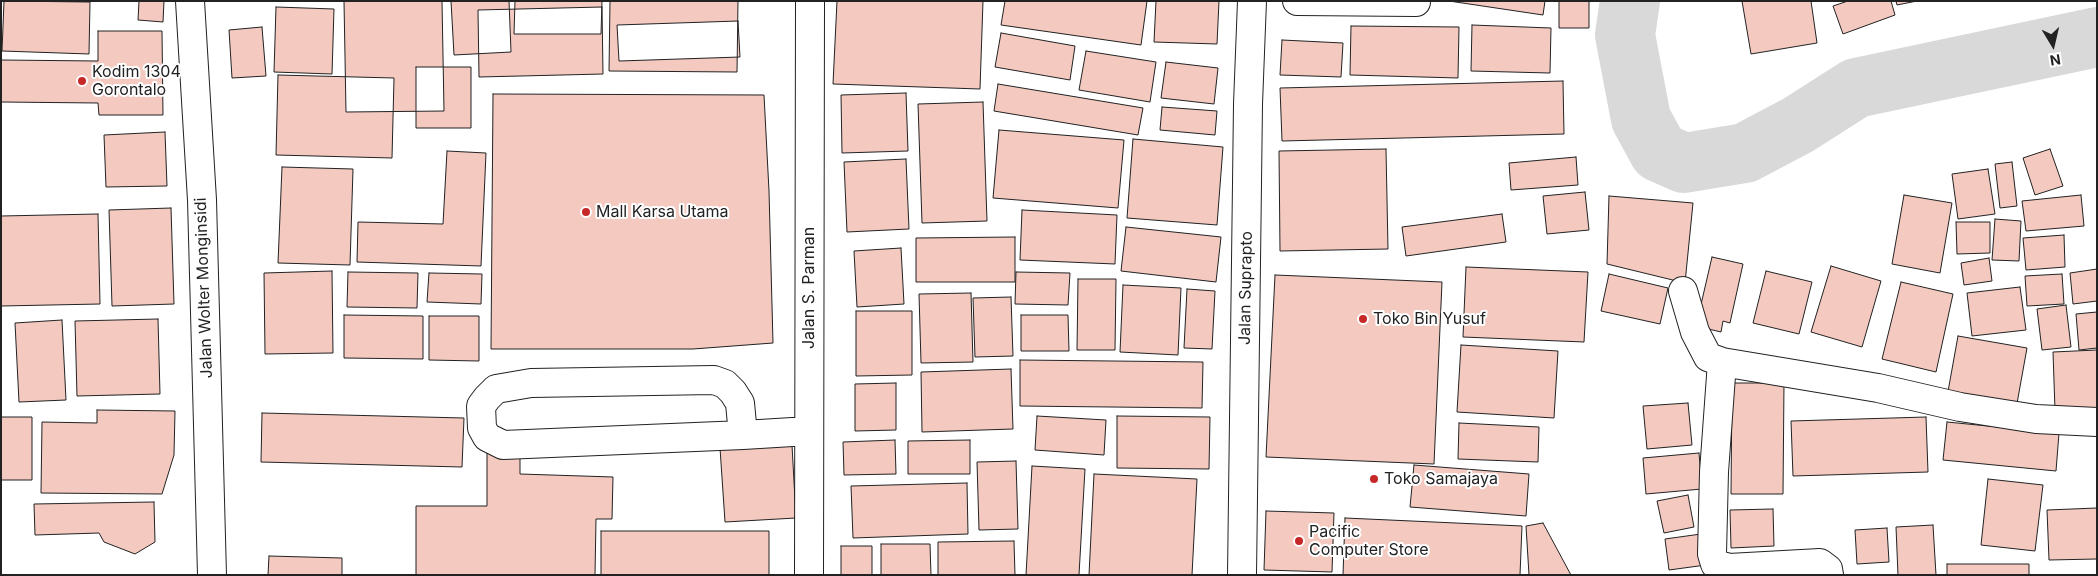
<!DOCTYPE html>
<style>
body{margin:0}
#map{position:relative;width:2098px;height:576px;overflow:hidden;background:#fff;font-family:Inter,sans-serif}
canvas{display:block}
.frame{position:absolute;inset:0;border:2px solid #222;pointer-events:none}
.north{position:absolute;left:2028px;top:20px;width:50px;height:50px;-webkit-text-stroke:4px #fff;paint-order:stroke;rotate:171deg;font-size:14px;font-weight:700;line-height:20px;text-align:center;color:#222}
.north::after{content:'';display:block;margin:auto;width:18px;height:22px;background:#222;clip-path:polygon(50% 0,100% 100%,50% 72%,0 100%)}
</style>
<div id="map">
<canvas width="2098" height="576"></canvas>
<div class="frame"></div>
<div class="north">N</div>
</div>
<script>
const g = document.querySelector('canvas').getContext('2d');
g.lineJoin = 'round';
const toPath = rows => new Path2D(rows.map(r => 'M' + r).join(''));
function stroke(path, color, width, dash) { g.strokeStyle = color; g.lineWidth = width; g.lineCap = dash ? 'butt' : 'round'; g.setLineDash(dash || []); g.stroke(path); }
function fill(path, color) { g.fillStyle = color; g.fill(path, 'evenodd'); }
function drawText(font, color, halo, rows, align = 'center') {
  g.font = font + ' Inter,sans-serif'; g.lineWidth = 4; g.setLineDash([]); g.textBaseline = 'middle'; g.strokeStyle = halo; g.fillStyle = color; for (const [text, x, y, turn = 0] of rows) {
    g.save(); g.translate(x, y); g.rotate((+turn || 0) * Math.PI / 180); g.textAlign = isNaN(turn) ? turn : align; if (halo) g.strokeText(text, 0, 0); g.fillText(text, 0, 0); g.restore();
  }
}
stroke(toPath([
 [1630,1,1625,35,1641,119,1659,152,1684,163,1745,153,1798,125,1856,88,2097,37]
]), '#d9d9d9', 60);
const building = toPath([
 [4,1,90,2,89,54,2,51,4,1],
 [139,1,164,1,163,22,138,20,139,1],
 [344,1,442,1,444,111,346,112,344,1],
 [451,1,509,1,511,52,454,55,451,1],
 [515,1,602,1,601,34,514,34,515,1],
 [610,1,738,1,737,72,609,71,610,1],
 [837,1,983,1,980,89,833,84,837,1],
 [1005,1,1147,1,1141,45,1001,25,1005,1],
 [1156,1,1219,1,1217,44,1154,42,1156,1],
 [1449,1,1545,1,1543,15,1449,1],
 [1559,1,1589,1,1589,28,1559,28,1559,1],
 [1742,1,1811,1,1817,43,1751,54,1742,1],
 [1848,1,1891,1,1895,15,1843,34,1833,6,1848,1],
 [1896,1,1917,1,1897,5,1896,1],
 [276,7,334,9,332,74,274,72,276,7],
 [602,7,603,74,479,77,478,10,602,7],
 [738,21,740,57,619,61,617,25,738,21],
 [1472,25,1551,28,1550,73,1471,71,1472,25],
 [1351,26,1459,27,1458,78,1350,75,1351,26],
 [262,27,266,76,232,78,229,30,262,27],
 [98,31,162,31,163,115,99,115,98,103,1,102,1,60,98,61,98,31],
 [1001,33,1075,46,1070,80,995,67,1001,33],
 [1282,40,1343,43,1341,77,1280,75,1282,40],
 [1086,51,1156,62,1150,102,1079,90,1086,51],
 [1166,62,1218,68,1214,104,1161,98,1166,62],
 [416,67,471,67,471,128,416,128,416,67],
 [278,75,394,78,392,158,276,155,278,75],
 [1563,81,1564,134,1282,141,1280,88,1563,81],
 [998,84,1143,108,1138,135,994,111,998,84],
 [906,93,908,151,842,153,841,95,906,93],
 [493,94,764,95,769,191,773,343,693,349,491,349,493,94],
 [983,102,987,221,922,223,918,104,983,102],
 [1162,107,1217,111,1215,135,1160,130,1162,107],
 [999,130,1124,140,1118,208,993,198,999,130],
 [165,132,167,186,106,187,104,135,165,132],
 [1133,139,1223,147,1217,225,1127,218,1133,139],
 [1386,149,1388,249,1280,251,1279,151,1386,149],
 [2050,149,2063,186,2035,195,2023,158,2050,149],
 [447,151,486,153,481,266,357,262,358,222,443,224,447,151],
 [1576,157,1578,185,1511,190,1509,163,1576,157],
 [906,159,909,229,847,232,844,162,906,159],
 [2012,162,2017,206,2000,208,1995,164,2012,162],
 [282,167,353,169,350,265,278,263,282,167],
 [1988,169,1995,214,1958,219,1952,174,1988,169],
 [1585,192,1589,230,1547,234,1543,196,1585,192],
 [1904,195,1952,203,1940,273,1892,264,1904,195],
 [2081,195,2084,226,2026,231,2022,201,2081,195],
 [1609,196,1693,203,1685,283,1607,264,1609,196],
 [171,208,174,304,112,306,109,210,171,208],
 [1022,210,1117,215,1115,264,1020,260,1022,210],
 [98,214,100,304,1,306,1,216,98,214],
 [1502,214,1506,242,1406,256,1402,227,1502,214],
 [1995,219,2021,221,2019,261,1992,260,1995,219],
 [1956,222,1990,222,1990,253,1957,254,1956,222],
 [1126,227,1221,237,1216,282,1121,271,1126,227],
 [2064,235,2065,267,2026,270,2023,238,2064,235],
 [1015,237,1015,282,916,282,916,238,1015,237],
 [901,248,904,304,857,307,854,251,901,248],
 [1712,257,1743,264,1730,323,1723,321,1721,332,1696,326,1712,257],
 [1989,258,1992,281,1964,285,1961,263,1989,258],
 [1831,266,1881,281,1862,347,1811,332,1831,266],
 [1466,267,1588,272,1584,342,1463,337,1466,267],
 [2097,269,2097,301,2073,304,2070,273,2097,269],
 [332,271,333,353,265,354,264,273,332,271],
 [1766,271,1812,282,1799,334,1753,323,1766,271],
 [348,272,418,273,417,308,347,307,348,272],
 [1016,272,1070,273,1068,305,1015,304,1016,272],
 [429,273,482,274,481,304,427,302,429,273],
 [1609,274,1668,288,1660,324,1601,311,1609,274],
 [2062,274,2064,304,2027,306,2025,276,2062,274],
 [1275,275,1442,282,1434,464,1266,457,1275,275],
 [1078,279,1116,279,1115,350,1077,350,1078,279],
 [1901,282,1953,294,1936,372,1882,359,1901,282],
 [1123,285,1181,288,1178,355,1120,352,1123,285],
 [2020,287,2026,330,1972,336,1967,293,2020,287],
 [1187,289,1215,291,1212,349,1184,348,1187,289],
 [971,293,973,362,921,363,919,294,971,293],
 [1011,297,1013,356,975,357,973,298,1011,297],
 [2066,305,2071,347,2042,350,2037,309,2066,305],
 [856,311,912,311,912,375,856,376,856,311],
 [2097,312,2097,348,2079,350,2076,314,2097,312],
 [344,315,423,316,423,359,344,358,344,315],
 [1021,315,1068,315,1069,351,1021,351,1021,315],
 [429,316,479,316,479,361,429,360,429,316],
 [158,319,160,394,77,396,75,321,158,319],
 [62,320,66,400,19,402,15,323,62,320],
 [1958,336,2027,348,2016,409,1947,397,1958,336],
 [1461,345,1558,351,1554,418,1457,412,1461,345],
 [2097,350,2097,409,2055,410,2053,352,2097,350],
 [1020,360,1203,362,1202,408,1020,406,1020,360],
 [1011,369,1013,429,922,432,921,372,1011,369],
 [896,383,896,430,855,431,855,384,896,383],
 [1732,383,1784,383,1783,494,1731,494,1732,383],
 [1688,403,1692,445,1647,449,1643,406,1688,403],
 [97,410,175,411,174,455,162,494,41,493,42,422,97,423,97,410],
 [262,413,464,418,462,467,261,462,262,413],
 [1037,416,1106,420,1104,455,1035,450,1037,416],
 [1117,416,1210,417,1209,469,1117,468,1117,416],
 [1,417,32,417,32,480,1,480,1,417],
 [1926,417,1928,472,1793,476,1791,421,1926,417],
 [1947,422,2059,433,2056,471,1943,460,1947,422],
 [1459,423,1539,427,1538,462,1458,459,1459,423],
 [895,440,896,474,844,475,843,442,895,440],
 [970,440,970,474,908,474,908,441,970,440],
 [792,445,796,518,725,522,720,448,792,445],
 [487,448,520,448,520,474,613,477,612,519,596,519,595,575,416,575,416,506,487,506,487,448],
 [1699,453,1702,489,1646,494,1643,458,1699,453],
 [1016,461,1018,529,979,530,977,462,1016,461],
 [1414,465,1529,474,1526,516,1410,507,1414,465],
 [1032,466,1085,469,1079,575,1026,575,1032,466],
 [1094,474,1197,479,1192,575,1089,575,1094,474],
 [1988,479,2043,485,2035,551,1981,545,1988,479],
 [967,483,968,534,853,538,851,486,967,483],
 [1688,495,1694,527,1664,533,1657,501,1688,495],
 [154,502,155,542,135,554,104,542,99,533,35,535,34,504,154,502],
 [2097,508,2097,559,2049,560,2047,510,2097,508],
 [1773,509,1774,546,1731,548,1730,510,1773,509],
 [1266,511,1334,513,1332,572,1264,570,1266,511],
 [1345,518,1522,526,1520,575,1343,575,1345,518],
 [1543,523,1571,575,1529,575,1526,526,1543,523],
 [1933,525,1936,575,1898,575,1896,527,1933,525],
 [1887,528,1889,562,1857,564,1855,530,1887,528],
 [601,531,769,531,769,575,601,575,601,531],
 [1701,534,1706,565,1669,570,1665,539,1701,534],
 [1014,541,1015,575,938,575,938,542,1014,541],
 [881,544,930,544,931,575,881,575,881,544],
 [841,546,872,546,872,575,841,575,841,546],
 [269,556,342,558,342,575,268,575,269,556],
 [1947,564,2029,564,2029,575,1947,575,1947,564]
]);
fill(building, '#f3c9c0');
stroke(building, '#222', 1);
const minor = toPath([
 [190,1,202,200,212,575],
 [1297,1,1416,2],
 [1683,291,1695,332,1708,357,1722,362,1878,388,1960,407,2036,419,2097,422],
 [1722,362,1714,472,1712,554,1715,564,1729,568,1820,563,1828,569,1829,575],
 [743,435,740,403,733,392,725,384,714,380,531,383,496,389,487,398,481,406,482,428,487,437,503,445,743,435,809,431],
 [809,575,810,1],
 [1242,575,1248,104,1252,1]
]);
stroke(minor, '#222', 30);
stroke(minor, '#fff', 28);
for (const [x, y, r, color] of [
 [82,81,5,"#c62828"],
 [586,212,5,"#c62828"],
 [1363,319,5,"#c62828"],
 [1374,479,5,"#c62828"],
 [1299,541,5,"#c62828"]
]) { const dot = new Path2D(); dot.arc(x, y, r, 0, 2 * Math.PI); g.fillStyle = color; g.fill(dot); stroke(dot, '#fff', 2); }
drawText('16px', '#222', '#fff', [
 ["Kodim 1304",92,72],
 ["Gorontalo",92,90],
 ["Mall Karsa Utama",596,212],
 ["Toko Bin Yusuf",1373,319],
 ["Toko Samajaya",1384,479],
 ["Pacific",1309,532],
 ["Computer Store",1309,550]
], 'left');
drawText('16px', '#222', '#fff', [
 ["Jalan Wolter Monginsidi",204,288,-92],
 ["Jalan S. Parman",809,288,-90],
 ["Jalan Suprapto",1246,288,-89]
]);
</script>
